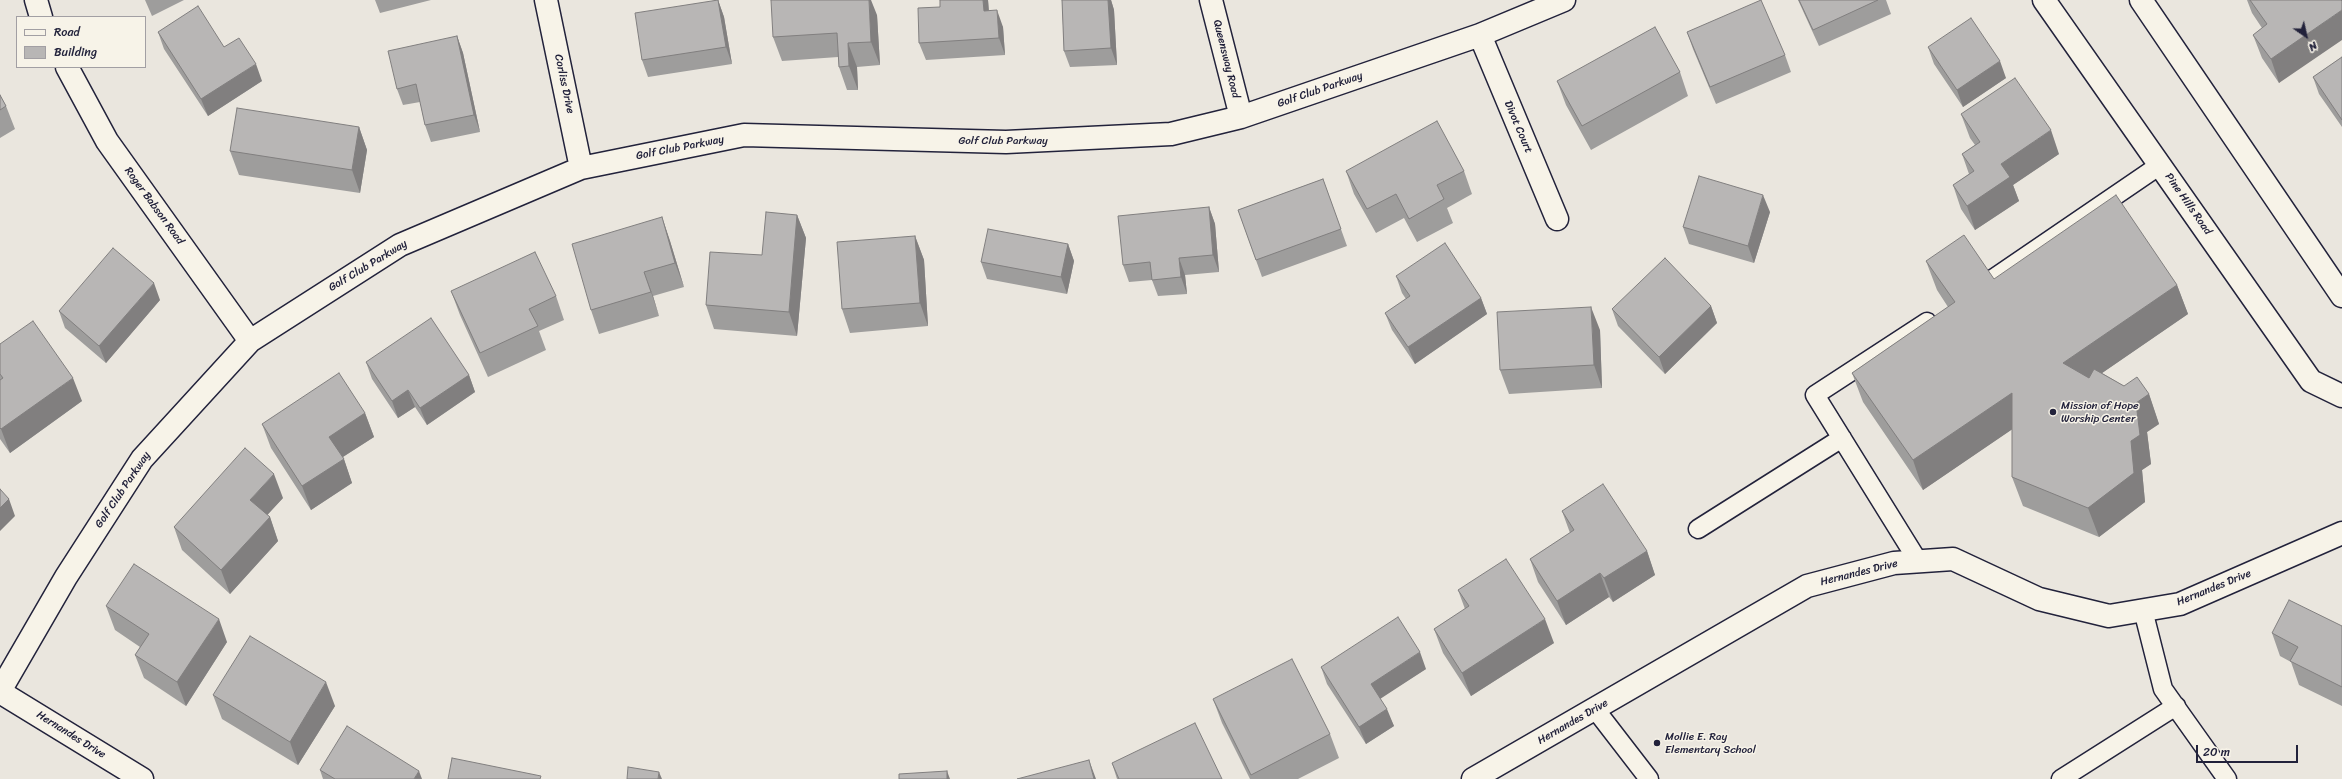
<!DOCTYPE html>
<style>
body{margin:0}
#map{position:relative;width:2342px;height:779px;overflow:hidden;background:#eae6de;font-family:Sriracha,sans-serif}
canvas{display:block}
.legend{position:absolute;left:16px;top:16px;width:130px;height:52px;box-sizing:border-box;background:#f7f3e8;border:1px solid #a29fa3;margin:0;padding:5px 7px;list-style:none;font-size:12px;color:#22223b}
.legend li{display:flex;align-items:center;gap:8px;height:20px}
.legend b{width:20px;border:1px solid #a29fa3}
.north{position:absolute;left:2286px;top:16px;width:40px;height:40px;-webkit-text-stroke:3px #f7f3e8;paint-order:stroke;rotate:146deg;font-size:11px;font-weight:700;line-height:16px;text-align:center;color:#22223b}
.north::after{content:'';display:block;margin:auto;width:14px;height:18px;background:#22223b;clip-path:polygon(50% 0,100% 100%,50% 72%,0 100%)}
.scale{position:absolute;left:2196px;top:745px;width:102px;height:18px;box-sizing:border-box;border:2px solid #22223b;border-top:0;padding-left:5px;font-size:12px;line-height:14px;white-space:nowrap;color:#22223b;-webkit-text-stroke:3px #f7f3e8;paint-order:stroke}
</style>
<div id="map">
<canvas width="2342" height="779"></canvas>
<ul class="legend">
<li><b style="height:5px;background:#f7f3e8"></b>Road</li>
<li><b style="height:11px;background:#b8b6b5"></b>Building</li>
</ul>
<div class="north">N</div>
<div class="scale">20 m</div>
</div>
<script>
const g = document.querySelector('canvas').getContext('2d');
g.lineJoin = 'round';
const toPath = rows => new Path2D(rows.map(r => 'M' + r).join(''));
function stroke(path, color, width, dash) { g.strokeStyle = color; g.lineWidth = width; g.lineCap = dash ? 'butt' : 'round'; g.setLineDash(dash || []); g.stroke(path); }
function fill(path, color) { g.fillStyle = color; g.fill(path, 'evenodd'); }
function drawText(font, color, halo, rows, align = 'center') {
  g.font = font + ' Sriracha,sans-serif'; g.lineWidth = 3; g.setLineDash([]); g.textBaseline = 'middle'; g.strokeStyle = halo; g.fillStyle = color; for (const [text, x, y, turn = 0] of rows) {
    g.save(); g.translate(x, y); g.rotate((+turn || 0) * Math.PI / 180); g.textAlign = isNaN(turn) ? turn : align; if (halo) g.strokeText(text, 0, 0); g.fillText(text, 0, 0); g.restore();
  }
}
const service = toPath([
 [1987,283,2160,165],
 [1698,529,1842,438],
 [1918,561,1815,395,1927,322],
 [2143,610,2163,689,2227,779],
 [1595,709,1649,779],
 [2061,779,2176,706]
]);
const minor = toPath([
 [36,0,41,17],
 [546,0,581,168],
 [1211,0,1241,117],
 [1480,35,1557,219],
 [67,67,107,141,250,341],
 [0,691,66,577,142,459,250,341,400,245,581,168,744,135,1006,142,1171,134,1241,117,1480,35,1564,0]
]);
const tertiary = toPath([
 [0,692,142,779],
 [1473,779,1807,586,1894,563,1953,559,2039,599,2109,616,2180,604,2342,533]
]);
const secondary = toPath([
 [2044,0,2311,381,2342,396],
 [2141,0,2342,296]
]);
stroke(service, '#22223b', 21);
stroke(minor, '#22223b', 25);
stroke(tertiary, '#22223b', 25);
stroke(secondary, '#22223b', 25);
stroke(service, '#f7f3e8', 18);
stroke(minor, '#f7f3e8', 22);
stroke(tertiary, '#f7f3e8', 22);
stroke(secondary, '#f7f3e8', 22);
fill(toPath([
 [145,0,184,0,152,16],
 [375,0,431,0,380,13],
 [718,0,724,17,732,64,648,77,642,60],
 [940,0,988,0,989,11,1003,27,1005,55,926,60,919,43,940,7],
 [1062,0,1111,0,1114,10,1117,65,1070,67,1064,51],
 [1798,0,1886,0,1891,14,1819,46],
 [2247,0,2341,0,2279,83,2262,58,2253,35,2262,28,2252,13],
 [877,15,880,65,857,67,858,90,847,90,839,67,838,57,782,61,773,37],
 [158,32,262,81,208,116,164,49],
 [1687,32,1785,55,1791,72,1716,104,1693,49],
 [457,36,463,53,480,132,431,142,425,125,420,102,403,105,397,89],
 [1928,47,2006,78,1963,107,1934,64],
 [2342,57,2342,127,2319,94,2313,77],
 [1680,72,1688,96,1591,150,1566,105,1557,81],
 [0,95,6,106,15,129,0,138],
 [1961,114,2059,154,2013,185,2019,201,1975,230,1961,209,1953,185,1969,174,1962,154,1975,145,1970,138],
 [359,127,367,150,360,193,239,175,230,151],
 [1346,171,1464,171,1472,194,1447,208,1453,223,1417,242,1404,218,1376,233,1354,194],
 [1323,179,1347,246,1262,277,1238,210],
 [1209,207,1215,224,1219,272,1185,275,1187,294,1158,296,1152,280,1129,282,1123,265],
 [1770,212,1754,263,1689,244,1683,227],
 [797,215,806,238,797,336,714,329,706,305,762,255],
 [662,217,670,241,684,287,653,296,659,316,599,334,591,310],
 [915,236,924,260,928,326,850,333,842,309],
 [1068,244,1074,261,1067,294,987,279,981,262],
 [1926,261,1994,279,2177,285,2188,314,2102,373,2124,386,2149,394,2159,424,2147,432,2151,464,2142,470,2145,502,2099,537,2023,506,2012,477,2012,429,1923,490,1863,402,1852,373,1948,307,1937,290],
 [1396,276,1481,298,1487,314,1415,364,1392,330,1385,313,1406,299,1402,293],
 [451,291,556,296,564,320,539,331,546,350,488,377,460,315],
 [160,300,106,363,65,328,59,311],
 [1711,306,1717,323,1665,374,1618,326,1612,309],
 [1600,330,1602,388,1509,394,1500,370],
 [0,344,82,401,10,453,0,439],
 [366,362,469,375,475,392,427,425,415,407,398,418,372,379],
 [365,413,374,437,343,457,352,483,311,510,271,448,262,424],
 [283,498,267,515,270,517,278,541,230,594,182,550,174,527],
 [1562,511,1647,551,1655,575,1613,602,1609,597,1566,625,1538,582,1530,559,1570,533],
 [1458,590,1554,643,1471,696,1443,653,1434,629,1465,609],
 [106,606,227,642,186,706,144,678,135,655,140,647,115,630],
 [2342,626,2342,706,2299,685,2291,662,2280,656,2272,633],
 [1321,667,1426,669,1380,698,1394,726,1366,744,1327,684],
 [213,695,335,706,298,765,222,719],
 [1213,699,1330,734,1339,758,1298,779,1250,779,1222,723],
 [1112,763,1222,779,1117,779],
 [320,770,422,779,323,779]
]), '#9e9d9c');
fill(toPath([
 [718,0,724,17,732,64,726,47],
 [869,0,871,0,877,15,880,65,871,42],
 [983,0,988,0,990,28,984,11],
 [1108,0,1111,0,1114,10,1117,65,1111,48],
 [997,10,1003,27,1005,55,999,38],
 [2342,10,2342,40,2279,83,2271,59],
 [457,36,463,53,480,132,474,115],
 [848,43,857,67,858,90,849,66],
 [2000,61,2006,78,1963,107,1957,90],
 [256,64,262,81,208,116,201,99],
 [359,127,367,150,360,193,352,170],
 [2051,130,2059,154,2013,185,2019,201,1975,230,1967,206,2001,164],
 [1763,195,1770,212,1754,263,1748,246],
 [1209,207,1215,224,1219,272,1213,255],
 [797,215,806,238,797,336,789,312],
 [662,217,670,241,684,287,675,263],
 [915,236,924,260,928,326,920,303],
 [1068,244,1074,261,1067,294,1061,277],
 [1179,258,1185,275,1187,294,1181,277],
 [644,272,653,296,659,316,651,292],
 [154,283,160,300,106,363,99,346],
 [2177,285,2188,314,2073,393,2063,363],
 [1481,298,1487,314,1415,364,1408,347],
 [1711,306,1717,323,1665,374,1659,357],
 [1591,307,1600,330,1602,388,1594,365],
 [469,375,475,392,427,425,420,408],
 [73,378,82,401,10,453,1,429],
 [408,390,415,407,398,418,392,401],
 [2012,393,2023,422,1923,490,1913,460],
 [2149,394,2159,424,2147,432,2151,464,2142,470,2145,502,2099,537,2088,508,2131,441,2136,403],
 [365,413,374,437,338,460,329,437],
 [344,459,352,483,311,510,302,486],
 [274,474,283,498,259,524,250,500],
 [9,499,15,516,0,531,0,508],
 [270,517,278,541,230,594,221,570],
 [1647,551,1655,575,1613,602,1604,578],
 [1600,573,1609,597,1566,625,1557,601],
 [219,619,227,642,186,706,177,682],
 [1545,619,1554,643,1471,696,1462,673],
 [1420,652,1426,669,1377,701,1371,684],
 [326,682,335,706,298,765,290,742],
 [1387,709,1394,726,1366,744,1359,727],
 [1089,760,1096,779,1094,779],
 [419,771,422,779,414,779],
 [947,771,950,779,947,779],
 [659,772,662,779,658,779]
]), '#817f7f');
const building = toPath([
 [718,0,726,47,642,60,635,13,718,0],
 [771,0,869,0,871,42,848,43,849,66,839,67,837,33,773,37,771,0],
 [940,0,983,0,984,11,997,10,999,38,919,43,918,8,940,7,940,0],
 [1062,0,1108,0,1111,48,1064,51,1062,0],
 [1761,0,1785,55,1710,87,1687,32,1761,0],
 [1799,0,1878,0,1813,30,1799,0],
 [2250,0,2341,0,2342,1,2342,10,2271,59,2253,35,2267,24,2250,0],
 [198,6,224,47,239,38,256,64,201,99,158,32,198,6],
 [1971,18,2000,61,1957,90,1928,47,1971,18],
 [1655,27,1680,72,1582,126,1557,81,1655,27],
 [457,36,474,115,425,125,416,84,397,89,388,51,457,36],
 [2342,57,2342,120,2313,77,2342,57],
 [2015,78,2051,130,2001,164,2010,177,1967,206,1953,185,1974,171,1962,154,1980,142,1961,114,2015,78],
 [0,95,6,106,0,110,0,95],
 [237,108,359,127,352,170,230,151,237,108],
 [1437,121,1464,171,1437,185,1444,199,1409,219,1396,194,1367,209,1346,171,1437,121],
 [1699,176,1763,195,1748,246,1683,227,1699,176],
 [1323,179,1341,229,1256,260,1238,210,1323,179],
 [2116,195,2177,285,2063,363,2089,378,2094,369,2124,386,2137,377,2149,394,2136,403,2140,435,2131,441,2134,473,2088,508,2012,477,2012,393,1913,460,1852,373,1955,302,1926,261,1964,235,1994,279,2116,195],
 [1209,207,1213,255,1179,258,1181,277,1152,280,1150,262,1123,265,1118,216,1209,207],
 [766,212,797,215,789,312,706,305,710,252,762,255,766,212],
 [662,217,675,263,644,272,651,292,591,310,572,244,662,217],
 [988,229,1068,244,1061,277,981,262,988,229],
 [915,236,920,303,842,309,837,242,915,236],
 [1445,243,1481,298,1408,347,1385,313,1410,296,1396,276,1445,243],
 [113,248,154,283,99,346,59,311,113,248],
 [535,252,556,296,529,309,538,326,480,353,451,291,535,252],
 [1665,258,1711,306,1659,357,1612,309,1665,258],
 [1591,307,1594,365,1500,370,1497,312,1591,307],
 [431,318,469,375,420,408,408,390,392,401,366,362,431,318],
 [33,321,73,378,1,429,0,428,0,380,3,378,0,374,0,344,33,321],
 [339,373,365,413,329,437,344,459,302,486,262,424,339,373],
 [245,448,274,474,250,500,270,517,221,570,174,527,245,448],
 [1603,484,1647,551,1604,578,1600,573,1557,601,1530,559,1574,530,1562,511,1603,484],
 [0,489,9,499,0,508,0,489],
 [1506,559,1545,619,1462,673,1434,629,1469,606,1458,590,1506,559],
 [134,564,219,619,177,682,135,655,149,634,106,606,134,564],
 [2289,600,2342,626,2342,687,2290,661,2298,647,2272,633,2289,600],
 [1398,617,1420,652,1371,684,1387,709,1359,727,1321,667,1398,617],
 [250,636,326,682,290,742,213,695,250,636],
 [1292,659,1330,734,1251,775,1213,699,1292,659],
 [1195,723,1222,779,1119,779,1112,763,1195,723],
 [347,726,419,771,414,779,335,779,320,770,347,726],
 [452,758,541,776,540,779,448,779,452,758],
 [1089,760,1094,779,1017,779,1089,760],
 [628,767,659,772,658,779,627,779,628,767],
 [947,771,947,779,899,779,899,774,947,771]
]);
fill(building, '#b8b6b5');
stroke(building, '#817f7f', 1);
for (const [x, y, r, color] of [
 [2053,412,4,"#22223b"],
 [1657,743,4,"#22223b"]
]) { const dot = new Path2D(); dot.arc(x, y, r, 0, 2 * Math.PI); g.fillStyle = color; g.fill(dot); stroke(dot, '#f7f3e8', 1.5); }
drawText('11px', '#22223b', '#f7f3e8', [
 ["Queensway Road",1226,59,76],
 ["Corliss Drive",564,84,78],
 ["Golf Club Parkway",1320,90,-19],
 ["Divot Court",1518,127,67],
 ["Golf Club Parkway",1003,141],
 ["Golf Club Parkway",680,148,-11],
 ["Pine Hills Road",2188,204,55],
 ["Roger Babson Road",154,206,54],
 ["Golf Club Parkway",368,266,-31],
 ["Golf Club Parkway",123,490,-56],
 ["Hernandes Drive",1859,573,-14],
 ["Hernandes Drive",2214,588,-22],
 ["Hernandes Drive",1573,722,-30],
 ["Hernandes Drive",71,735,32]
]);
drawText('11px', '#22223b', '#f7f3e8', [
 ["Mission of Hope",2061,406],
 ["Worship Center",2061,419],
 ["Mollie E. Ray",1665,737],
 ["Elementary School",1665,750]
], 'left');
</script>
